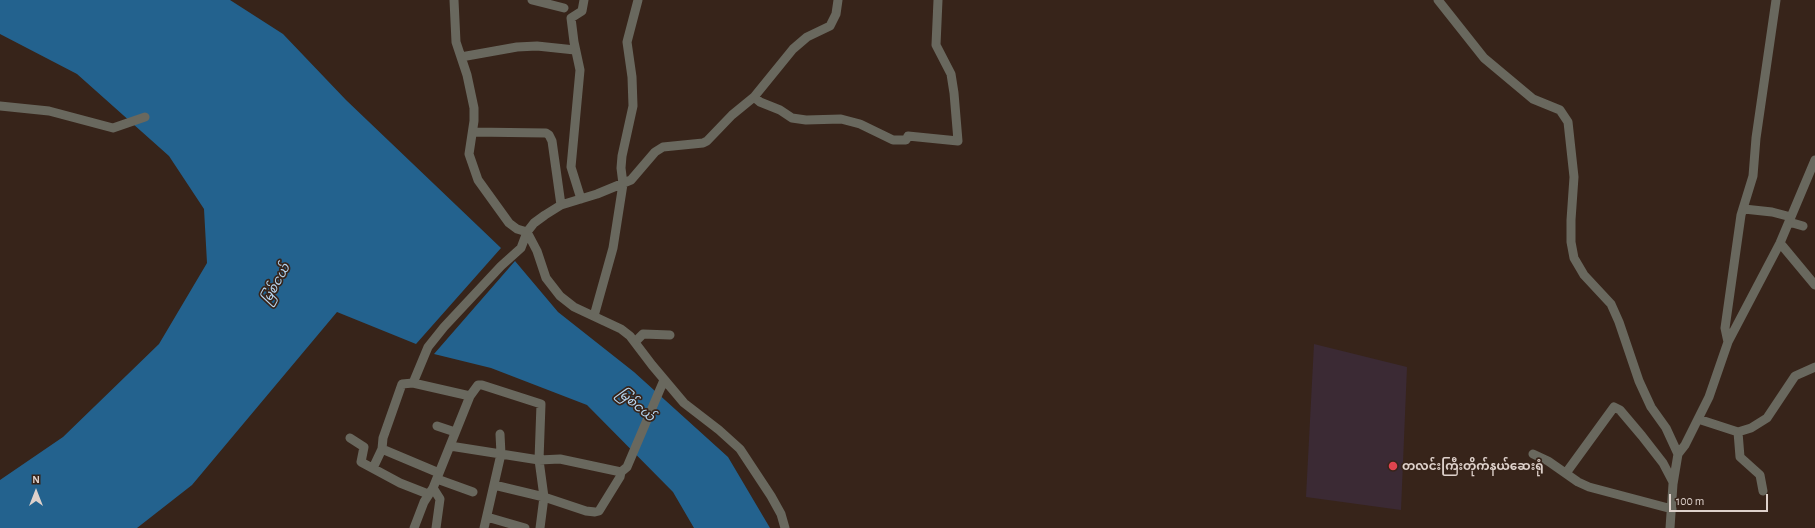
<!DOCTYPE html>
<meta charset="utf-8">
<style>
body{margin:0}
#map{position:relative;width:1815px;height:528px;overflow:hidden;background:#37241a;font-family:"Alegreya Sans",sans-serif}
canvas{display:block}
.north{position:absolute;left:16px;top:472px;width:40px;height:40px;-webkit-text-stroke:3px #37241a;paint-order:stroke;rotate:0deg;font-size:11px;font-weight:700;line-height:16px;text-align:center;color:#ded1cb}
.north::after{content:'';display:block;margin:auto;width:14px;height:18px;background:#ded1cb;clip-path:polygon(50% 0,100% 100%,50% 72%,0 100%)}
.scale{position:absolute;left:1669px;top:494px;width:99px;height:18px;box-sizing:border-box;border:2px solid #ded1cb;border-top:0;padding-left:5px;font-size:12px;line-height:14px;white-space:nowrap;color:#ded1cb;-webkit-text-stroke:3px #37241a;paint-order:stroke}
</style>
<div id="map">
<canvas width="1815" height="528"></canvas>
<div class="north">N</div>
<div class="scale">100 m</div>
</div>
<script>
const g = document.querySelector('canvas').getContext('2d');
g.lineJoin = 'round';
function fill(path, color) { g.fillStyle = color; g.fill(path, 'evenodd'); }
const toPath = rows => new Path2D(rows.map(r => 'M' + r).join(''));
function stroke(path, color, width, dash) { g.strokeStyle = color; g.lineWidth = width; g.lineCap = dash ? 'butt' : 'round'; g.setLineDash(dash || []); g.stroke(path); }
function drawText(font, color, halo, rows, align = 'center') {
  g.font = font + ' "Alegreya Sans","Noto Sans Myanmar",sans-serif'; g.lineWidth = 3.5; g.setLineDash([]); g.textBaseline = 'middle'; g.strokeStyle = halo; g.fillStyle = color; for (const [text, x, y, turn = 0] of rows) {
    g.save(); g.translate(x, y); g.rotate((+turn || 0) * Math.PI / 180); g.textAlign = isNaN(turn) ? turn : align; if (halo) g.strokeText(text, 0, 0); g.fillText(text, 0, 0); g.restore();
  }
}
fill(toPath([
 [1314,344,1407,367,1401,510,1306,497]
]), '#3b2a34');
fill(toPath([
 [0,0,230,0,283,34,346,100,501,248,416,344,337,312,192,485,137,528,0,528,0,480,63,437,159,344,207,263,204,209,169,156,77,74,0,34],
 [515,261,558,312,634,372,728,457,770,528,694,528,673,492,587,405,491,368,434,354]
]), '#23628e');
stroke(toPath([
 [454,0,456,42,467,75,474,108,474,121,469,154,478,180,509,223,517,229,527,232,537,251,546,278,560,296,574,307,621,329,630,336,652,365,684,403,719,430,740,449,771,496,781,514,785,528],
 [532,0,564,8],
 [1438,0,1484,58,1533,99,1560,110,1568,122,1574,177,1571,220,1571,242,1574,258,1584,275,1611,304,1619,322,1639,381,1651,407,1666,428,1678,454,1673,484,1670,528],
 [461,57,517,47,537,46,575,50],
 [754,97,760,102,780,110,792,118,806,120,841,119,860,124,893,140,906,140,908,136,958,141,954,93,951,74,936,45,938,0],
 [0,106,49,111,113,128,145,117],
 [473,132,546,133,549,135,552,141,561,205],
 [581,199,571,167,580,70,574,42,571,18,582,11,584,0],
 [1744,209,1772,212,1791,217],
 [1789,222,1803,226],
 [1780,243,1815,285],
 [594,316,613,248,623,184,621,168,622,156,633,106,632,77,627,42,638,0],
 [635,342,643,334,670,335],
 [1728,342,1780,243,1815,160],
 [470,396,478,385,482,385,541,404,539,460,544,497,540,528],
 [1698,419,1738,432,1751,428,1767,418,1795,376,1815,367],
 [437,426,455,432],
 [1738,432,1740,457,1760,475,1763,491],
 [350,438,364,447,361,462,400,483,428,494],
 [450,446,539,460,560,459,621,472,627,467,664,380],
 [382,449,439,473],
 [1533,454,1548,461,1578,482,1589,487,1672,509],
 [1678,454,1685,445,1709,397,1728,342,1725,328,1741,215,1753,176,1756,138,1776,0],
 [373,468,382,449,383,438,402,384,413,383],
 [1566,473,1614,407,1620,410,1642,436,1663,463,1673,482],
 [437,479,473,492],
 [494,485,544,497,586,511,595,512,599,511,620,477,621,472],
 [433,488,440,499,436,528],
 [487,517,525,528],
 [414,528,424,502,433,488,470,396,413,383,428,347,444,327,501,266,521,248,527,232,534,223,545,215,561,205,597,194,631,180,655,152,663,147,703,143,707,141,732,115,754,97,793,49,807,37,830,26,836,14,838,0],
 [484,528,501,454,500,434]
]), '#69685e', 9);
for (const [x, y, r, color] of [
 [1393,466,5,"#e0444e"]
]) { const dot = new Path2D(); dot.arc(x, y, r, 0, 2 * Math.PI); g.fillStyle = color; g.fill(dot); stroke(dot, '#37241a', 1.5); }
drawText('bold 12px', '#ded1cb', '#37241a', [
 ["တလင်းကြီးတိုက်နယ်ဆေးရုံ",1402,466]
], 'left');
drawText('italic 13px', '#b6d6f0', '#37241a', [
 ["မြစ်ငယ်",276,284,-61],
 ["မြစ်ငယ်",636,405,40]
]);
</script>
